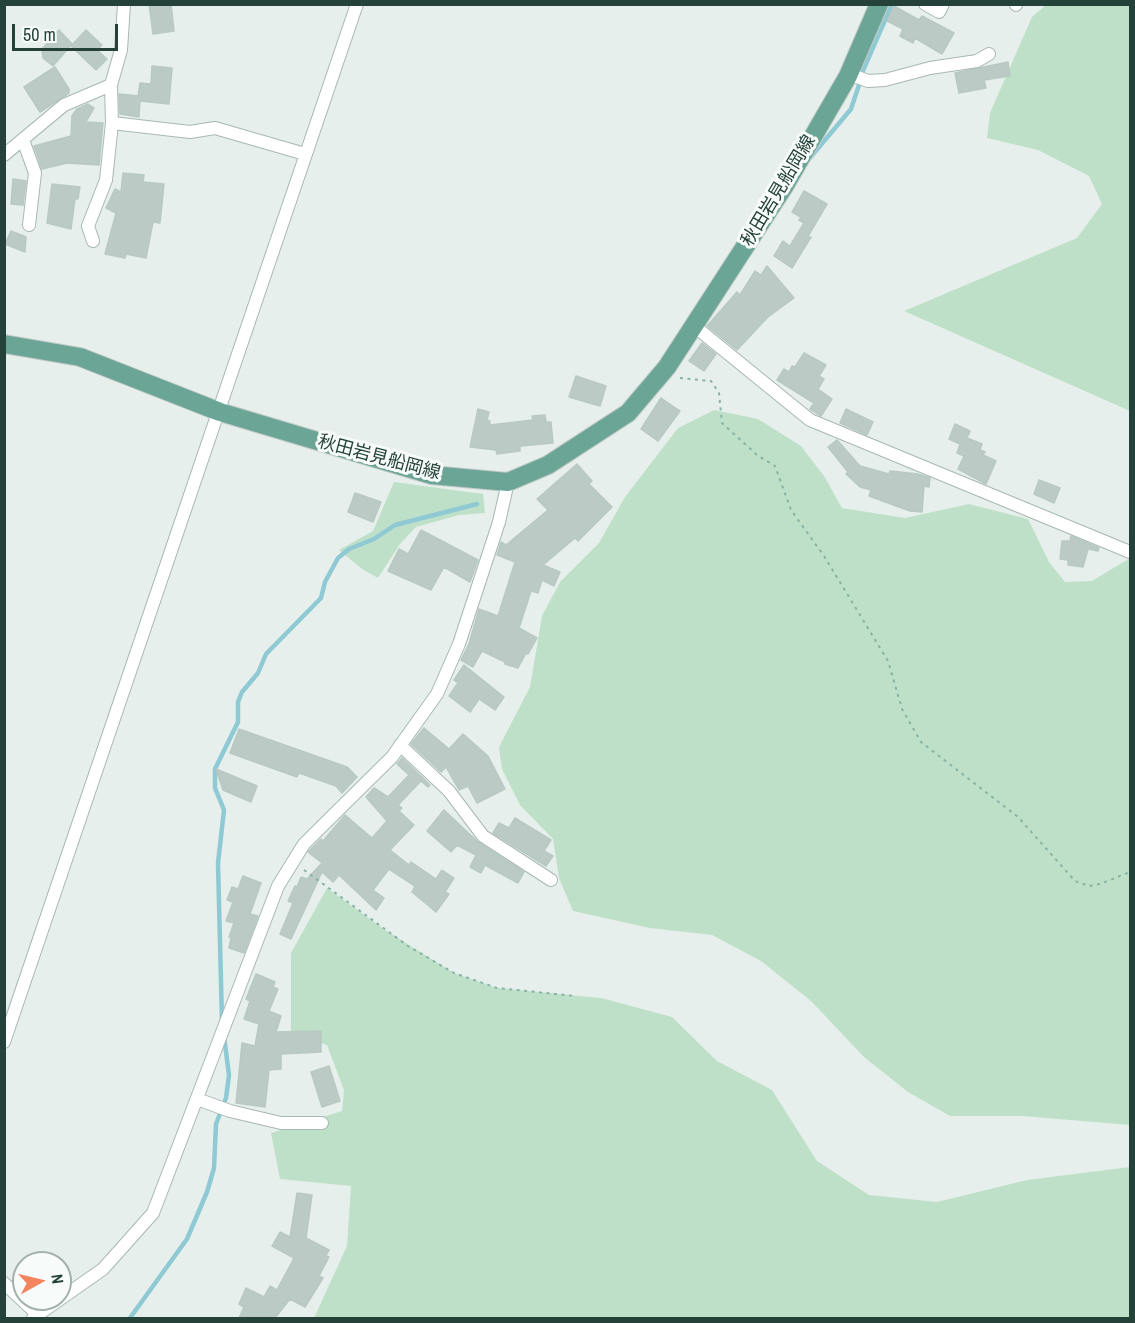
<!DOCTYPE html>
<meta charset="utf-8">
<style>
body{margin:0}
#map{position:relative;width:1135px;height:1323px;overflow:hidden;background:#e6efeb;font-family:"Archivo Narrow",sans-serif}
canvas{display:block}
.frame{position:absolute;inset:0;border:6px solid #24423a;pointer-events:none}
.north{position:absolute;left:12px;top:1251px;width:60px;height:60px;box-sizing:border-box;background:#f7fbf9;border:2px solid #a3b1ad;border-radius:50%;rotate:82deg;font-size:16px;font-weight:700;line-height:24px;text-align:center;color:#24423a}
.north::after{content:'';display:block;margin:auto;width:21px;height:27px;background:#f4845f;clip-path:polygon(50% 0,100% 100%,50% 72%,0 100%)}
.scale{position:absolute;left:12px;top:24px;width:106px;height:27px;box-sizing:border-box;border:3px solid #24423a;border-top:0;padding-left:8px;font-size:18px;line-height:21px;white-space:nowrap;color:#24423a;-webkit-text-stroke:4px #f7fbf9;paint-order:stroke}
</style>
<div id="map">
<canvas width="1135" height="1323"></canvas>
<div class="frame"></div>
<div class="north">N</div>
<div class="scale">50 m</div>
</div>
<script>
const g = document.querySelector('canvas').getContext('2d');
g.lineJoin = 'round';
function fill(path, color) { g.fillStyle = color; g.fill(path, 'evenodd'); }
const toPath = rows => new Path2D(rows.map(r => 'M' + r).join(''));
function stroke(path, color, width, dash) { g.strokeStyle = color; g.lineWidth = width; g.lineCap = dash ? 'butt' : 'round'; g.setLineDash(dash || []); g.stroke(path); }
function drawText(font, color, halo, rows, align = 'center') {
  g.font = font + ' "Archivo Narrow","Noto Sans JP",sans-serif'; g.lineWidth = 6; g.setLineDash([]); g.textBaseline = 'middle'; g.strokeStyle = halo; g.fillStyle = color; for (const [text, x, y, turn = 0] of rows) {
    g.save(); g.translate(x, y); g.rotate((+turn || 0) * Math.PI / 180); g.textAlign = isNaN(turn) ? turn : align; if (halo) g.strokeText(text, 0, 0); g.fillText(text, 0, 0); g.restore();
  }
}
fill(toPath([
 [1046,5,1130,5,1130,411,904,311,1077,238,1102,204,1089,176,1038,150,987,138,990,113,1032,17],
 [714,410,758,419,801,446,824,476,842,508,905,518,969,504,1028,519,1049,562,1065,582,1092,581,1130,558,1130,1125,1022,1116,950,1116,908,1092,864,1057,811,1001,761,961,712,935,650,928,573,911,559,878,553,839,520,805,502,769,499,747,530,687,542,616,560,582,599,543,625,497,678,428],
 [394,482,483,494,485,513,459,515,416,527,400,544,378,578,362,569,339,550,373,531],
 [327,888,385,930,454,973,497,988,601,998,672,1017,717,1061,772,1090,817,1161,869,1195,937,1202,1027,1180,1130,1167,1130,1318,314,1318,347,1246,351,1186,280,1179,271,1133,342,1111,344,1090,327,1045,291,1032,291,953]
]), '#bfe0c8');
stroke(toPath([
 [862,73,892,4],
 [809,159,851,109,859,85],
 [222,1022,218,863,224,810,215,788,215,769,238,722,238,702,242,692,258,673,266,654,321,598,325,582,338,558,349,549,374,539,395,525,477,504],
 [130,1318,187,1239,207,1192,214,1168,216,1124,226,1098,229,1075,224,1036]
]), '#8ec9d4', 4.5);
const building = toPath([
 [149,4,171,4,174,31,153,34,149,4],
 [894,6,919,20,922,16,954,33,942,54,915,38,913,43,900,36,903,29,887,21,894,6],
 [59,30,72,44,53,66,43,58,42,49,59,30],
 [86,30,102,45,97,50,107,59,96,70,71,46,86,30],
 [1008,62,1010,76,984,80,986,88,959,93,955,73,1008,62],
 [152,66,172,68,169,104,140,101,139,117,120,114,119,94,138,96,140,83,151,84,152,66],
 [55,67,69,89,69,93,40,112,24,87,55,67],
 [88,104,94,108,86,122,103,123,99,165,67,163,42,169,34,146,71,136,72,116,77,109,88,104],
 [123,173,144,175,143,182,164,184,160,223,153,222,146,258,126,254,125,258,105,254,116,213,106,208,115,189,121,192,123,173],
 [13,179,26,181,23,205,11,204,13,179],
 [52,184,80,187,78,199,75,199,71,229,47,223,52,184],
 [804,191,827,204,807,238,811,237,792,268,774,256,783,241,790,246,804,223,799,220,801,217,792,212,804,191],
 [11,231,26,237,25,252,5,244,11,231],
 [767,266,794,298,768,317,737,350,707,326,737,292,740,295,755,271,761,275,767,266],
 [702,343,716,354,704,371,689,361,702,343],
 [804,353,826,365,819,376,824,379,818,389,832,399,821,416,810,409,814,403,777,380,784,369,789,372,792,366,795,367,804,353],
 [576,376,606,386,600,406,569,397,576,376],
 [661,398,680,411,658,441,641,429,661,398],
 [478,409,489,412,487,420,490,421,490,425,533,420,532,416,545,415,546,422,551,422,553,443,520,446,520,451,497,454,496,450,470,447,478,409],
 [846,409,873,422,867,435,840,423,846,409],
 [955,424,970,431,967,438,982,444,980,450,985,452,983,455,996,461,986,484,958,469,964,456,957,453,960,444,949,439,955,424],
 [837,440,860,466,889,474,890,471,918,474,930,478,929,487,924,486,922,512,910,511,869,496,871,490,860,487,846,474,848,472,828,447,837,440],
 [577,464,592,481,589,484,612,507,578,541,575,538,543,565,560,572,554,586,542,580,538,593,531,591,519,628,537,638,528,654,526,653,518,668,505,664,505,662,482,651,473,667,461,660,469,644,479,609,498,616,515,562,497,555,501,542,506,545,548,510,537,499,577,464],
 [1039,480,1060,488,1054,503,1034,494,1039,480],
 [355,493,381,502,373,522,348,512,355,493],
 [421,530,478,560,470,582,444,567,431,590,388,571,399,549,408,554,421,530],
 [1071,536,1099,548,1098,551,1088,549,1083,567,1068,565,1068,560,1060,559,1062,541,1070,541,1071,536],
 [464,665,504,697,495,710,479,699,470,712,449,696,458,683,454,680,464,665],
 [424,728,449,749,463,734,488,756,505,789,477,803,468,786,459,790,446,767,441,772,411,744,424,728],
 [239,729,347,767,357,777,342,793,336,786,299,773,297,777,230,753,239,729],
 [402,758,430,785,428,787,421,781,398,805,402,808,399,811,414,825,390,850,409,865,411,862,436,879,442,870,454,878,445,892,449,894,436,912,412,892,415,886,389,869,373,890,384,898,376,910,339,875,333,882,322,872,291,939,280,934,293,903,288,901,295,886,297,887,301,877,307,879,322,863,308,852,321,839,323,841,345,815,372,838,387,821,366,797,374,788,388,797,409,775,397,764,402,758],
 [216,769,257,786,251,802,223,790,216,769],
 [444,810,479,843,524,872,518,883,485,865,481,873,470,867,476,855,457,845,451,852,427,831,444,810],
 [515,818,551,840,544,851,553,856,546,866,493,833,499,823,509,828,515,818],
 [243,876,261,883,250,914,258,916,244,953,229,948,231,938,229,937,234,923,226,921,233,902,227,900,232,887,238,889,243,876],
 [256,974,275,982,273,987,278,989,269,1011,281,1016,276,1032,321,1031,321,1052,281,1054,281,1069,269,1070,265,1107,236,1103,242,1043,255,1046,259,1024,244,1019,250,1001,246,999,256,974],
 [329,1066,340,1101,322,1107,311,1072,329,1066],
 [297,1193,312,1195,306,1238,329,1250,326,1256,329,1257,319,1276,323,1278,305,1307,290,1299,275,1318,239,1318,244,1307,239,1304,246,1288,264,1297,270,1286,277,1290,294,1258,272,1246,280,1232,290,1237,297,1193]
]);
fill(building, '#bbcac4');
stroke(building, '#b8c9c2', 1.5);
const street = toPath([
 [925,4,939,12,943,4],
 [1016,4,1016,5],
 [849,74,868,81,885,80,930,68,977,61,989,54],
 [111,85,112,123],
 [23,140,35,173,29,225],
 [4,155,64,105,111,85,121,50,124,4],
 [93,241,88,226,106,180,112,123,190,132,215,128,305,154],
 [693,325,810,420,1130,552],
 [400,745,449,791,483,836,551,880],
 [4,1042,357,4],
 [197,1099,230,1111,281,1123,322,1123],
 [4,1283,38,1315],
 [33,1318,103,1269,153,1213,278,886,304,844,392,757,437,694,459,644,499,522,508,482]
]);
const primary = toPath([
 [4,344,80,357,220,412,431,475,508,482,548,465,628,413,667,367,785,185,848,76,879,4]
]);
stroke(street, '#a8b8b2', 14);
stroke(primary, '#c2cac8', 20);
stroke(toPath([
 [680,378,711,381,719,393,722,423,757,455,775,466,791,510,824,556,888,661,902,709,921,742,1018,817,1075,881,1089,886,1100,884,1130,872],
 [304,870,408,946,454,973,497,988,575,996]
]), '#86b3a5', 2, [3, 4.5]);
stroke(street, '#fff', 12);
stroke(primary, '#6aa596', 18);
drawText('18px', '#24423a', '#f7fbf9', [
 ["秋田岩見船岡線",779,191,-59],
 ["秋田岩見船岡線",379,458,15]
]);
</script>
